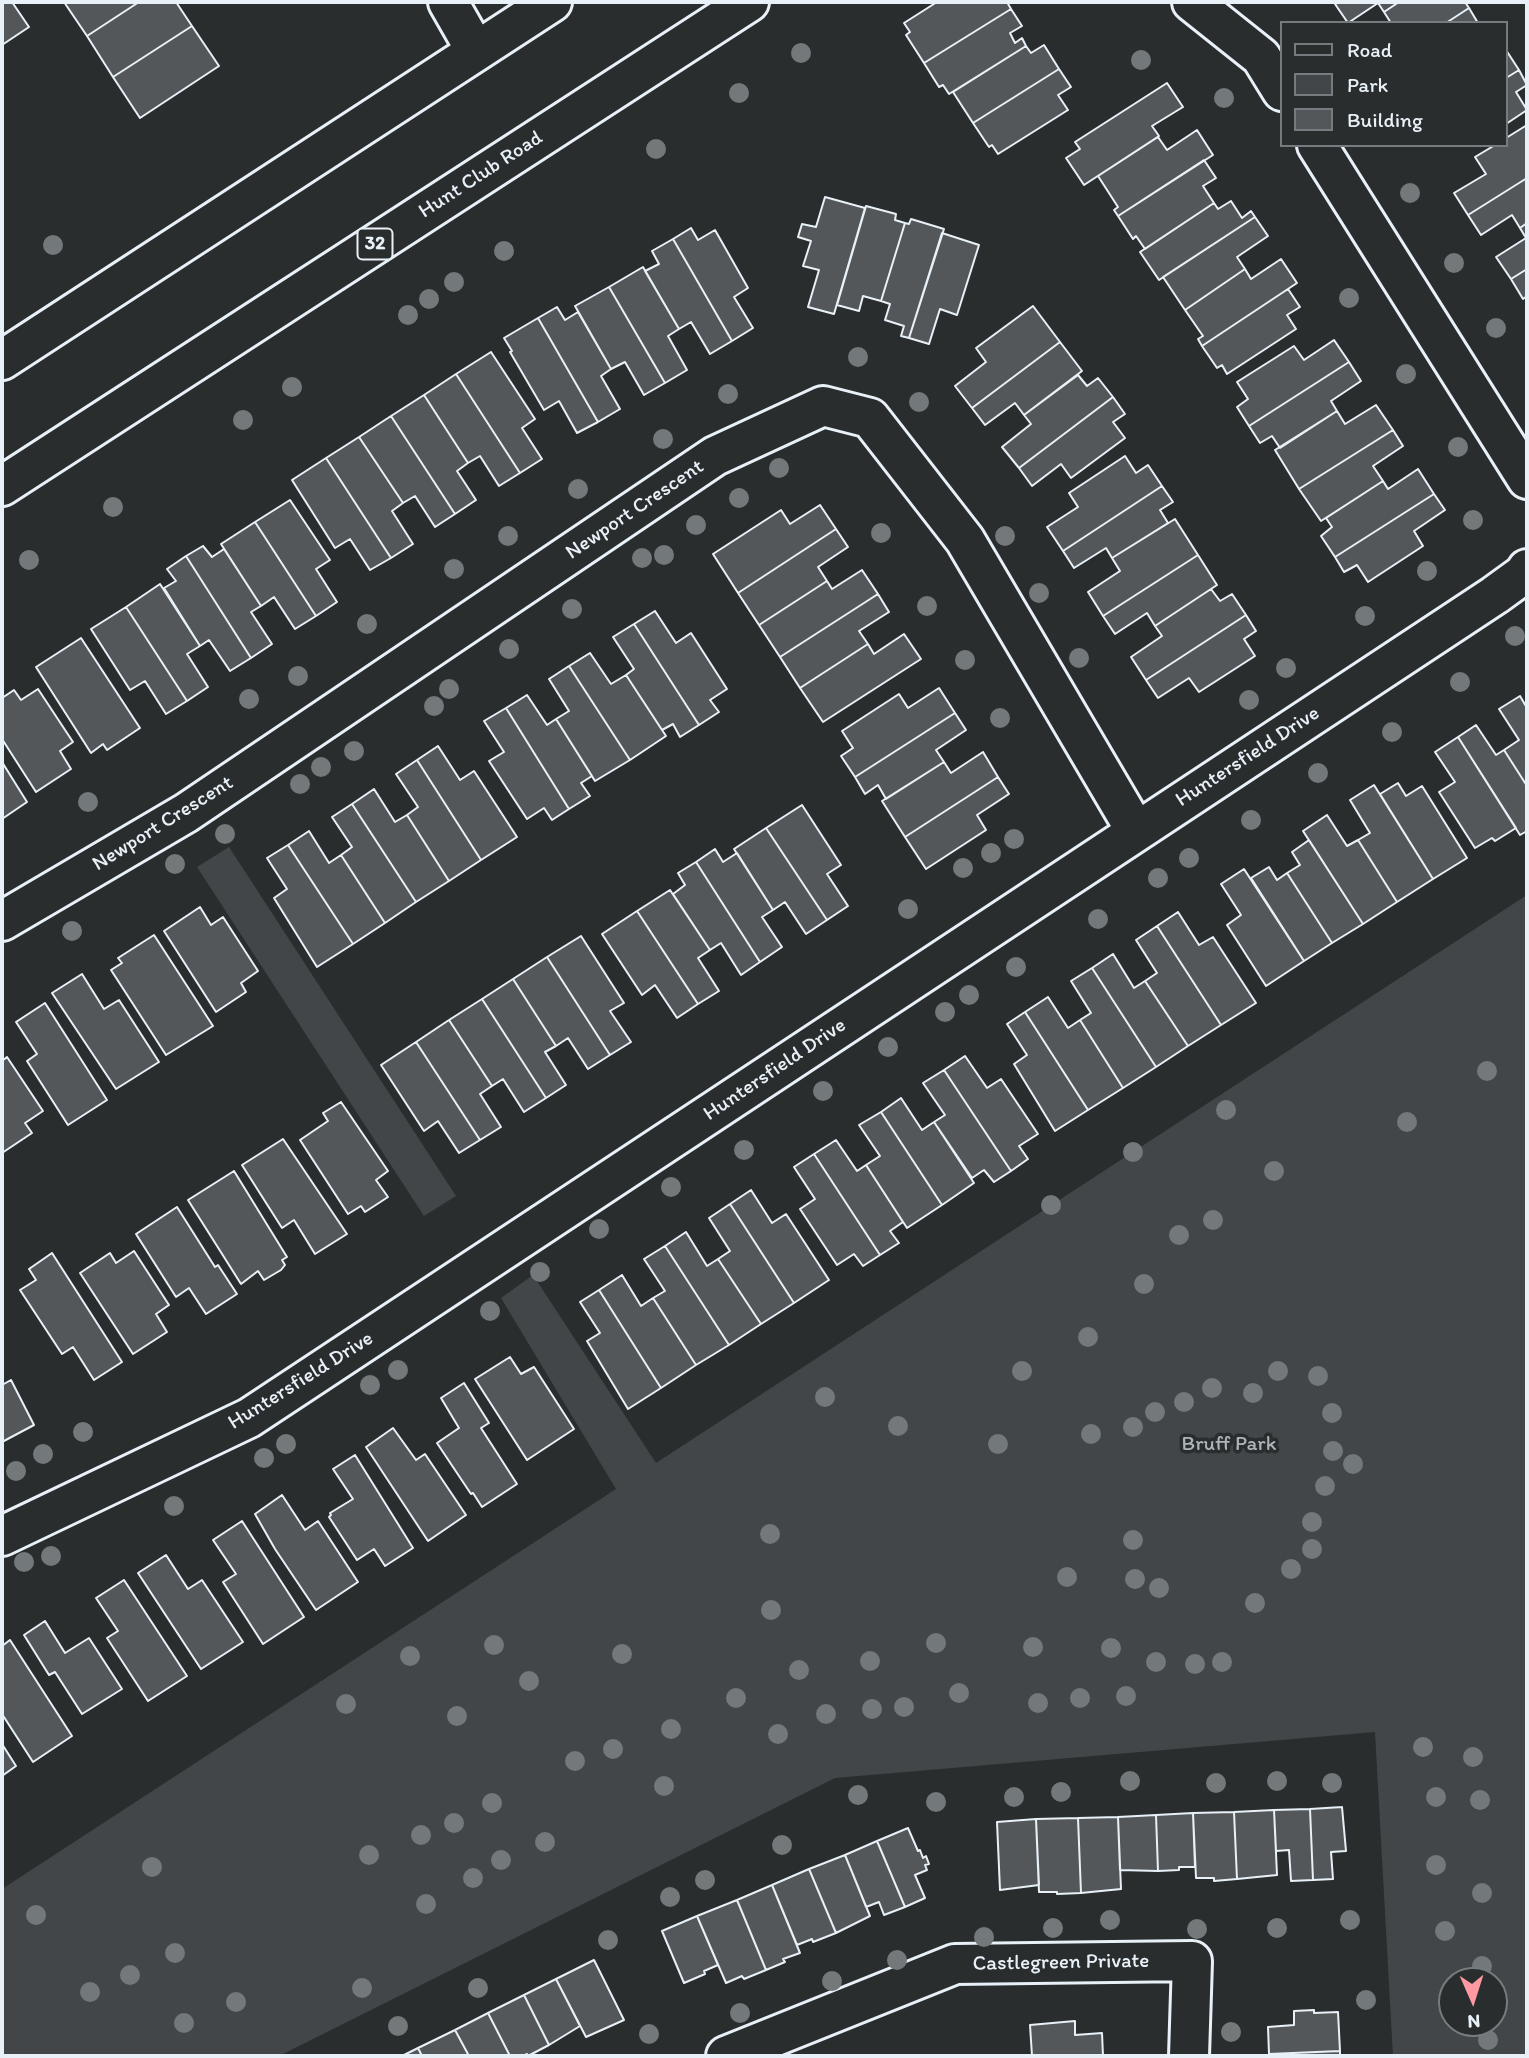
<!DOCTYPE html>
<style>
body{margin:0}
#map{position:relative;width:1529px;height:2058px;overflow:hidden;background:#2a2d2e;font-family:Itim,sans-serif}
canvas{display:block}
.frame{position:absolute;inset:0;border:4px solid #e8f1f8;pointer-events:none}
.legend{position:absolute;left:1280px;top:21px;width:228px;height:126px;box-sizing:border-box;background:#2a2d2e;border:2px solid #767b7f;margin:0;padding:9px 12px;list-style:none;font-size:21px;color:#e8f1f8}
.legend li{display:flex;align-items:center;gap:14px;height:35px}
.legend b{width:35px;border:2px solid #767b7f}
.north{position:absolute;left:1438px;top:1967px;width:70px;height:70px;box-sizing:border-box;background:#2a2d2e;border:2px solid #767b7f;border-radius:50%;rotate:177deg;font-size:19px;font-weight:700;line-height:28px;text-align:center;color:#e8f1f8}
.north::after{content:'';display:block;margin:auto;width:24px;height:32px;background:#ff9aa2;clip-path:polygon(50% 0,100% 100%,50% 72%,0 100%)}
</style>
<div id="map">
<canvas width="1529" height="2058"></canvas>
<div class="frame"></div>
<ul class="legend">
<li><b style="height:9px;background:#2a2d2e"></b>Road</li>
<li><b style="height:19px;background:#424648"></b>Park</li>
<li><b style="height:19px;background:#535759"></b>Building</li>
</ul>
<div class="north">N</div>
</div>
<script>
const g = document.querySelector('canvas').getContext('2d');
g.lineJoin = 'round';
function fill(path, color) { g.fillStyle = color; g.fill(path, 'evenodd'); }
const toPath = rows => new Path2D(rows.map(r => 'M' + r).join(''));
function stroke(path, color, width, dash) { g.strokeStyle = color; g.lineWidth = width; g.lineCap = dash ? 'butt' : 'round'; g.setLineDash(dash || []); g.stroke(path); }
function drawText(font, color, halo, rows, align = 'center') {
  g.font = font + ' Itim,sans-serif'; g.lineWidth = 7; g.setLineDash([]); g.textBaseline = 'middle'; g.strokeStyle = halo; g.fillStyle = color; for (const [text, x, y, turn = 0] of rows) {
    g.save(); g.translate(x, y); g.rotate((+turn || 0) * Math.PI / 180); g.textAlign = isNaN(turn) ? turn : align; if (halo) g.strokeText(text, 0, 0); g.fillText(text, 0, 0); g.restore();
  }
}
fill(toPath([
 [229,847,456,1196,424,1216,197,867],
 [1527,895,1527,2056,1393,2056,1375,1732,835,1778,279,2056,2,2056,2,1889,616,1489,501,1298,533,1275,656,1463],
 [1494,1981,1494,2023,1452,2023,1452,1981]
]), '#424648');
const building = toPath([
 [2,2,12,2,29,27,2,45,2,2],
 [64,2,139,2,87,36,64,2],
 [139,2,176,2,192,26,113,77,87,36,139,2],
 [937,2,1007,2,1011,9,924,63,906,35,910,32,904,23,937,2],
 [1339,2,1399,2,1384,12,1378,3,1348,23,1335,4,1339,2],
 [1399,2,1465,2,1469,8,1446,23,1391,23,1384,12,1399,2],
 [1469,8,1478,23,1446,23,1469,8],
 [1011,9,1022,26,1010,33,1015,43,1022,38,1026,46,949,94,943,85,939,87,924,63,1011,9],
 [192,26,219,66,140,118,113,77,192,26],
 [1044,45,1059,69,973,123,953,92,1026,46,1031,53,1044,45],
 [1506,50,1519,70,1506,78,1506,50],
 [1059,69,1071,87,1058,95,1068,110,998,154,992,145,989,147,973,123,1059,69],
 [1519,70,1527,85,1516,92,1527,110,1506,124,1506,78,1519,70],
 [1167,83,1183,107,1152,126,1159,136,1084,185,1066,158,1080,149,1075,142,1167,83],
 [1527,125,1527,178,1468,215,1454,193,1486,174,1475,157,1495,145,1506,145,1506,138,1527,125],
 [1197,130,1213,155,1118,216,1114,210,1118,207,1098,176,1158,137,1167,150,1197,130],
 [1204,160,1216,178,1203,186,1214,203,1145,249,1136,236,1133,239,1118,216,1204,160],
 [1527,178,1527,223,1520,228,1512,215,1481,235,1468,215,1527,178],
 [825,197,865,208,834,314,808,307,819,270,803,266,811,241,798,237,802,224,816,227,825,197],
 [1231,201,1242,218,1251,211,1255,217,1159,280,1140,252,1214,203,1218,209,1231,201],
 [866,206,896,214,895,220,905,223,881,301,863,296,859,311,837,305,866,206],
 [1255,217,1268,236,1237,257,1245,269,1185,310,1163,277,1255,217],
 [911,219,944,229,909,338,901,336,904,326,885,320,890,304,881,301,905,223,909,224,911,219],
 [1527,223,1527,269,1511,279,1496,257,1526,238,1520,228,1527,223],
 [691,228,698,240,715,230,748,288,734,297,753,328,732,341,673,239,691,228],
 [942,233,979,245,957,315,940,309,929,344,909,338,942,233],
 [673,239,732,341,710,354,691,322,679,329,645,271,659,264,652,251,673,239],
 [1281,259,1297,283,1202,346,1198,339,1203,336,1185,310,1245,269,1251,279,1281,259],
 [643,267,679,329,668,336,687,370,665,383,609,287,643,267],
 [1527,269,1527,296,1523,299,1511,279,1527,269],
 [609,287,665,383,644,395,625,362,611,369,575,306,609,287],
 [1288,289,1300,307,1287,315,1296,329,1227,374,1222,365,1217,368,1202,346,1288,289],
 [1033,306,1060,342,972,408,955,386,986,362,976,348,1033,306],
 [557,307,565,320,578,312,611,369,601,376,620,409,598,422,538,318,557,307],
 [538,318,598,422,577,433,559,401,544,410,510,352,512,351,504,338,538,318],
 [1334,340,1349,362,1249,426,1237,407,1248,399,1237,382,1294,346,1304,360,1334,340],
 [1060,342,1082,371,1024,415,1015,403,985,425,972,408,1060,342],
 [491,352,535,419,522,428,542,459,520,473,456,374,491,352],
 [1349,362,1361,381,1331,401,1337,411,1280,448,1272,436,1260,443,1249,426,1349,362],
 [456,374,520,473,499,486,480,456,468,463,424,395,456,374],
 [1078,375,1087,386,1098,378,1113,397,1019,468,1002,447,1031,424,1024,415,1078,375],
 [424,395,468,463,457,471,476,500,455,514,391,416,424,395],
 [1113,397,1125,414,1113,422,1125,438,1071,478,1061,464,1032,486,1019,468,1113,397],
 [1376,405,1393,430,1299,489,1275,450,1337,411,1345,424,1376,405],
 [391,416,455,514,435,527,415,496,403,503,359,437,391,416],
 [1393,430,1403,446,1373,466,1383,481,1321,521,1299,489,1393,430],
 [359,437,403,503,392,511,413,544,391,558,326,458,359,437],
 [1125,456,1136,473,1148,465,1162,486,1063,551,1047,527,1078,507,1069,493,1125,456],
 [326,458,391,558,370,570,350,539,335,548,292,480,326,458],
 [1418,469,1434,494,1335,557,1321,536,1332,527,1326,518,1383,481,1388,489,1418,469],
 [1162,486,1173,502,1160,510,1168,523,1112,558,1106,548,1074,568,1063,551,1162,486],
 [1434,494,1445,510,1414,531,1423,546,1368,582,1357,565,1344,572,1335,557,1434,494],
 [290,500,330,560,316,569,337,602,316,616,255,522,290,500],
 [820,505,836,529,738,593,713,554,781,510,790,524,820,505],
 [1175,519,1198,555,1103,616,1088,592,1120,571,1112,558,1175,519],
 [255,522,316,616,295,629,274,597,261,606,221,544,255,522],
 [836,529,848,547,818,567,827,581,759,625,738,593,836,529],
 [203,546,212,557,224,549,261,606,251,612,272,644,251,658,186,556,203,546],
 [1198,555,1217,585,1155,626,1147,613,1115,634,1103,616,1198,555],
 [186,556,251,658,230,671,209,640,200,646,164,588,176,581,167,569,186,556],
 [862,570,878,594,780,657,759,625,827,581,832,589,862,570],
 [160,584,200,646,187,654,208,687,187,701,126,607,160,584],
 [1211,589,1220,601,1232,594,1246,615,1146,680,1131,657,1162,636,1155,626,1211,589],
 [878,594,889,612,859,631,868,644,800,688,780,657,878,594],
 [126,607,187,701,166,714,145,681,130,690,91,629,126,607],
 [655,611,676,643,691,633,727,689,710,700,719,712,699,725,634,624,655,611],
 [1246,615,1256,631,1244,639,1255,656,1199,692,1189,678,1158,698,1146,680,1246,615],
 [634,624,699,725,680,737,673,724,662,730,626,675,634,669,613,637,634,624],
 [904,634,921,659,823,722,800,688,868,644,874,654,904,634],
 [81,638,140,728,107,750,103,744,91,753,36,667,81,638],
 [590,653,611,684,626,675,666,736,630,760,569,666,590,653],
 [569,666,630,760,595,781,556,719,569,711,549,679,569,666],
 [939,688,955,713,855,777,841,756,853,748,842,731,899,694,908,708,939,688],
 [38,689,73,742,60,751,71,769,36,792,2,739,2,698,14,690,21,700,38,689],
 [527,695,547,725,556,719,592,776,581,783,590,796,569,809,506,708,527,695],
 [1520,696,1527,708,1527,786,1504,750,1519,740,1499,709,1520,696],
 [506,708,569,809,552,820,544,808,527,819,489,761,504,752,484,721,506,708],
 [955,713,966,730,936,750,944,762,886,799,878,785,865,794,855,777,955,713],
 [1476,725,1496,755,1504,750,1527,786,1527,831,1520,835,1458,737,1476,725],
 [1458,737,1516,828,1495,841,1492,838,1475,848,1439,792,1455,782,1435,752,1458,737],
 [438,746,460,780,474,771,517,837,481,860,417,760,438,746],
 [983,752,998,777,905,837,882,801,944,762,951,773,983,752],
 [417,760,481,860,449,881,407,815,418,807,396,774,417,760],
 [2,762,27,802,2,819,2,762],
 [998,777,1009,794,977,815,986,830,926,869,905,837,998,777],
 [1398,783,1406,796,1422,786,1467,858,1433,879,1380,794,1398,783],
 [1374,785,1433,879,1397,902,1358,840,1370,833,1350,800,1374,785],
 [374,789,395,822,407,815,449,881,416,902,352,804,374,789],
 [352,804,416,902,385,923,341,855,352,847,332,817,352,804],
 [802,805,841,865,827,874,848,906,827,920,766,828,802,805],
 [1327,815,1347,846,1358,840,1397,902,1363,924,1303,831,1327,815],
 [766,828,827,920,806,934,785,902,773,910,734,849,766,828],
 [309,831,329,863,341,855,385,923,353,944,288,845,309,831],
 [1309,840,1363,924,1332,943,1287,873,1300,865,1292,852,1309,840],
 [288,845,353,944,317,967,274,898,287,889,267,858,288,845],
 [715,849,723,862,737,853,773,910,762,917,782,947,760,962,696,862,715,849],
 [696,862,760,962,741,975,721,943,710,950,673,894,685,885,678,873,696,862],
 [1269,867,1277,880,1287,873,1332,943,1304,961,1251,878,1269,867],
 [1244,869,1304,961,1266,986,1227,925,1241,915,1221,884,1244,869],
 [670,890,710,950,698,958,719,991,698,1004,637,911,670,890],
 [200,907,211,925,223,917,258,971,241,983,246,992,216,1012,164,931,200,907],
 [637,911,698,1004,677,1018,655,985,642,995,602,934,637,911],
 [1178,912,1199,945,1213,937,1256,1003,1221,1025,1157,926,1178,912],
 [1157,926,1221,1025,1188,1046,1145,981,1157,973,1136,940,1157,926],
 [154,935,213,1026,166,1055,111,970,122,963,118,958,154,935],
 [581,936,624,1003,610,1011,631,1042,610,1055,547,957,581,936],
 [1113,954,1134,988,1145,981,1188,1046,1156,1067,1092,968,1113,954],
 [547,957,610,1055,588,1069,568,1038,556,1046,513,979,547,957],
 [1092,968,1156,1067,1123,1088,1080,1020,1091,1013,1071,981,1092,968],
 [82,974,104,1009,119,1000,159,1062,116,1089,52,993,82,974],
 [513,979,556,1046,545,1052,566,1085,546,1098,482,999,513,979],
 [1048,997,1068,1028,1080,1020,1123,1088,1088,1110,1025,1012,1048,997],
 [482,999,546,1098,524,1112,503,1079,492,1086,449,1020,482,999],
 [45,1003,107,1100,68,1125,27,1061,37,1054,16,1022,45,1003],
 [1025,1012,1088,1110,1055,1131,1014,1064,1027,1055,1007,1024,1025,1012],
 [449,1020,492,1086,480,1094,501,1127,480,1140,416,1042,449,1020],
 [416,1042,480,1140,459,1153,438,1121,424,1131,381,1065,416,1042],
 [965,1056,987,1088,1001,1079,1038,1134,1019,1146,1028,1159,1011,1171,944,1070,965,1056],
 [7,1057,43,1111,25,1123,32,1133,2,1153,2,1061,7,1057],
 [944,1070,1011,1171,994,1182,984,1170,972,1178,934,1122,945,1115,923,1083,944,1070],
 [901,1098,922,1130,934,1122,974,1183,942,1205,881,1112,901,1098],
 [341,1102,388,1171,376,1180,388,1197,365,1212,361,1206,348,1214,300,1140,328,1121,323,1113,341,1102],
 [881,1112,942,1205,907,1228,866,1165,880,1156,859,1125,881,1112],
 [283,1139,347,1234,315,1254,294,1220,282,1228,242,1165,283,1139],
 [836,1140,857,1171,866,1165,903,1222,890,1231,899,1243,880,1255,814,1154,836,1140],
 [814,1154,880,1255,863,1266,854,1254,837,1265,800,1209,815,1199,794,1167,814,1154],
 [234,1171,287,1257,282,1260,285,1265,281,1270,264,1280,258,1271,241,1284,188,1200,234,1171],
 [751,1190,772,1223,786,1214,829,1280,794,1303,730,1204,751,1190],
 [730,1204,794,1303,761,1324,718,1259,730,1251,709,1218,730,1204],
 [177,1207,215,1267,218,1265,237,1294,206,1314,189,1288,176,1297,136,1234,177,1207],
 [686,1232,707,1266,718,1259,761,1324,729,1345,665,1246,686,1232],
 [665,1246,729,1345,696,1365,653,1298,665,1291,644,1259,665,1246],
 [134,1251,169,1305,156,1314,167,1332,133,1354,80,1273,110,1253,116,1263,134,1251],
 [52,1253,122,1362,94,1380,73,1347,62,1354,20,1290,36,1280,29,1269,52,1253],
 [622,1275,641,1306,653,1298,696,1365,661,1388,599,1290,622,1275],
 [599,1290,661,1388,628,1409,587,1341,600,1333,580,1302,599,1290],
 [510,1357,521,1374,534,1367,574,1429,527,1460,475,1379,510,1357],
 [11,1380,34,1425,2,1442,2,1385,11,1380],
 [464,1383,489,1423,481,1428,517,1484,482,1507,473,1493,471,1494,437,1443,459,1428,441,1398,464,1383],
 [393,1428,416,1460,425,1454,466,1515,428,1541,366,1447,393,1428],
 [355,1455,413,1548,385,1566,374,1549,357,1560,329,1517,331,1515,330,1513,353,1499,333,1469,355,1455],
 [282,1495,305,1530,318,1521,358,1582,316,1610,275,1549,255,1514,282,1495],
 [242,1521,304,1617,263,1644,223,1582,236,1574,213,1540,242,1521],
 [166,1555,188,1589,202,1580,243,1642,201,1669,138,1573,166,1555],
 [124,1580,187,1676,148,1701,107,1638,118,1631,96,1598,124,1580],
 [45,1621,65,1653,89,1638,122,1689,82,1714,55,1672,49,1675,24,1635,45,1621],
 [10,1640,72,1736,33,1762,2,1714,2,1646,10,1640],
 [2,1744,16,1766,2,1776,2,1744],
 [1342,1807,1346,1851,1331,1852,1333,1879,1313,1880,1310,1809,1342,1807],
 [1310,1809,1313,1880,1291,1881,1289,1850,1276,1851,1274,1810,1310,1809],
 [1274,1810,1277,1875,1237,1879,1234,1812,1274,1810],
 [1234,1812,1237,1879,1214,1881,1214,1878,1196,1878,1193,1813,1234,1812],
 [1193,1813,1195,1867,1179,1867,1179,1870,1158,1871,1156,1815,1193,1813],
 [1156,1815,1158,1871,1120,1870,1118,1817,1156,1815],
 [1118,1817,1121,1889,1081,1893,1078,1818,1118,1817],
 [1078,1818,1081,1893,1057,1894,1057,1892,1039,1892,1036,1819,1078,1818],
 [1036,1819,1039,1885,1000,1890,997,1822,1036,1819],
 [908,1828,918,1851,920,1850,923,1858,926,1856,929,1864,925,1865,927,1870,915,1875,925,1898,905,1907,877,1841,908,1828],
 [877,1841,905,1907,884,1915,879,1902,866,1907,845,1855,877,1841],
 [845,1855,870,1916,836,1933,809,1869,845,1855],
 [809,1869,836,1933,813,1942,812,1939,797,1945,772,1885,809,1869],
 [772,1885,800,1953,783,1959,785,1962,766,1970,737,1900,772,1885],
 [737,1900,766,1970,744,1979,742,1976,726,1983,697,1916,737,1900],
 [697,1916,718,1965,704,1971,705,1974,684,1983,662,1931,697,1916],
 [594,1960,624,2020,586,2037,556,1979,594,1960],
 [556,1979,580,2026,549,2045,524,1995,556,1979],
 [524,1995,549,2045,528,2056,527,2054,523,2056,510,2056,488,2013,524,1995],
 [1314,2010,1314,2013,1338,2012,1340,2051,1269,2054,1268,2027,1294,2025,1294,2011,1314,2010],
 [488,2013,510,2056,469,2056,455,2030,488,2013],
 [1075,2021,1075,2035,1102,2033,1103,2056,1032,2056,1030,2025,1075,2021],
 [455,2030,469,2056,422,2056,418,2048,455,2030],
 [418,2048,422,2056,402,2056,418,2048],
 [1340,2051,1340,2056,1269,2056,1269,2054,1340,2051]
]);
fill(building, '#535759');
stroke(building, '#e8f1f8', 2);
const street = toPath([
 [448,2,476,51],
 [1192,2,1261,57,1282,91],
 [1317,145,1527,479],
 [2,921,186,813,715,456,823,406,870,418,965,540,1136,831],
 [2,1536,249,1418,1495,595,1524,574,1527,569],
 [726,2056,955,1964,1192,1961,1189,2056]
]);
const primary = toPath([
 [2,360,552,2],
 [2,486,749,2]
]);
stroke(street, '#e8f1f8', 44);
stroke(primary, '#e8f1f8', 44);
stroke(street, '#2a2d2e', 38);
stroke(primary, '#2a2d2e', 38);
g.fillStyle = '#73787b';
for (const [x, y] of [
 [801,53],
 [1141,60],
 [739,93],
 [1224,98],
 [656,149],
 [1410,193],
 [53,245],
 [504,251],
 [1454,263],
 [454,282],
 [1349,298],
 [429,299],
 [408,315],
 [1496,328],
 [858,357],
 [1406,374],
 [292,387],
 [728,394],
 [919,402],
 [243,420],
 [663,439],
 [1458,447],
 [779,468],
 [578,489],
 [739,498],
 [113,507],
 [1473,520],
 [696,525],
 [881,533],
 [508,536],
 [1005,536],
 [664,555],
 [642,558],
 [29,560],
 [454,569],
 [1427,571],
 [1039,593],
 [927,606],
 [572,609],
 [1365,616],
 [367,624],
 [1515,636],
 [509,649],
 [1079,658],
 [965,660],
 [1286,668],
 [298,676],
 [1460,682],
 [449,689],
 [249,699],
 [1249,700],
 [434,706],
 [1000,718],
 [1392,732],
 [354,751],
 [321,767],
 [1318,773],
 [300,784],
 [88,802],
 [1251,820],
 [225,834],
 [1014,839],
 [991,853],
 [1189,858],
 [175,864],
 [963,868],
 [1158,878],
 [908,909],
 [1098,919],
 [72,931],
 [1016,967],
 [969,995],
 [945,1012],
 [888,1047],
 [1487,1071],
 [823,1091],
 [1226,1110],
 [1407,1122],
 [744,1150],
 [1133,1152],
 [1274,1171],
 [671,1187],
 [1051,1205],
 [1213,1220],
 [599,1229],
 [1179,1235],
 [540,1272],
 [1144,1284],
 [490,1311],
 [1088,1337],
 [398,1370],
 [1022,1371],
 [1278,1371],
 [1318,1376],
 [370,1385],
 [1212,1388],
 [1253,1393],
 [825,1397],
 [1184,1402],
 [1155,1412],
 [1332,1413],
 [898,1426],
 [1133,1427],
 [83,1432],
 [1091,1434],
 [286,1444],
 [998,1444],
 [1333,1451],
 [43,1454],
 [264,1458],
 [1353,1464],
 [16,1471],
 [1325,1486],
 [174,1506],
 [1312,1522],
 [770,1534],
 [1133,1540],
 [1312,1549],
 [51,1556],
 [24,1562],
 [1291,1569],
 [1067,1577],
 [1135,1579],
 [1159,1588],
 [1255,1603],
 [771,1610],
 [936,1643],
 [494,1645],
 [1033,1647],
 [1111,1648],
 [622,1654],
 [410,1656],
 [870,1661],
 [1156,1662],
 [1222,1662],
 [1195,1664],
 [799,1670],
 [529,1681],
 [959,1693],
 [1126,1696],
 [736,1698],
 [1080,1698],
 [1038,1703],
 [346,1704],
 [904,1707],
 [872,1709],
 [826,1714],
 [457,1716],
 [671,1729],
 [778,1734],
 [1423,1747],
 [613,1749],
 [1473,1757],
 [575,1761],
 [1130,1781],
 [1277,1781],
 [1216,1783],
 [1332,1783],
 [664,1786],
 [1061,1792],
 [858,1795],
 [1014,1797],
 [1436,1797],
 [1480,1800],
 [936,1802],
 [492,1803],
 [454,1823],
 [421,1835],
 [545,1842],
 [782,1845],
 [369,1855],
 [501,1860],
 [1436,1865],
 [152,1867],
 [473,1878],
 [705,1880],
 [1482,1893],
 [670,1897],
 [426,1904],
 [36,1915],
 [1110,1920],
 [1350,1920],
 [1053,1928],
 [1277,1928],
 [1197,1929],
 [1445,1931],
 [984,1937],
 [608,1940],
 [175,1953],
 [897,1960],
 [1482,1966],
 [130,1975],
 [832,1981],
 [362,1988],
 [478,1988],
 [90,1992],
 [1366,2000],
 [236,2002],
 [740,2013],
 [184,2023],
 [398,2026],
 [1231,2032],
 [649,2034],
 [1488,2040]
]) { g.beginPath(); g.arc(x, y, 10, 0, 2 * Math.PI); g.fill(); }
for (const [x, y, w] of [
 [375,244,35]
]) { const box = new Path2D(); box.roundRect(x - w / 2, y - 15.5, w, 31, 5); g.fillStyle = '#2a2d2e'; g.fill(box); stroke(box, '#e8f1f8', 2); }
drawText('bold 19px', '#e8f1f8', null, [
 ["32",375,244]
]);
drawText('21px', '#e8f1f8', '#2a2d2e', [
 ["Hunt Club Road",481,175,-33],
 ["Newport Crescent",635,510,-34],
 ["Huntersfield Drive",1248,757,-33],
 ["Newport Crescent",163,824,-32],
 ["Huntersfield Drive",775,1070,-34],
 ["Huntersfield Drive",301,1381,-32],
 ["Castlegreen Private",1061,1963,-1]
]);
drawText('21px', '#aeb5ba', '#2a2d2e', [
 ["Bruff Park",1229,1445]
]);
</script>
